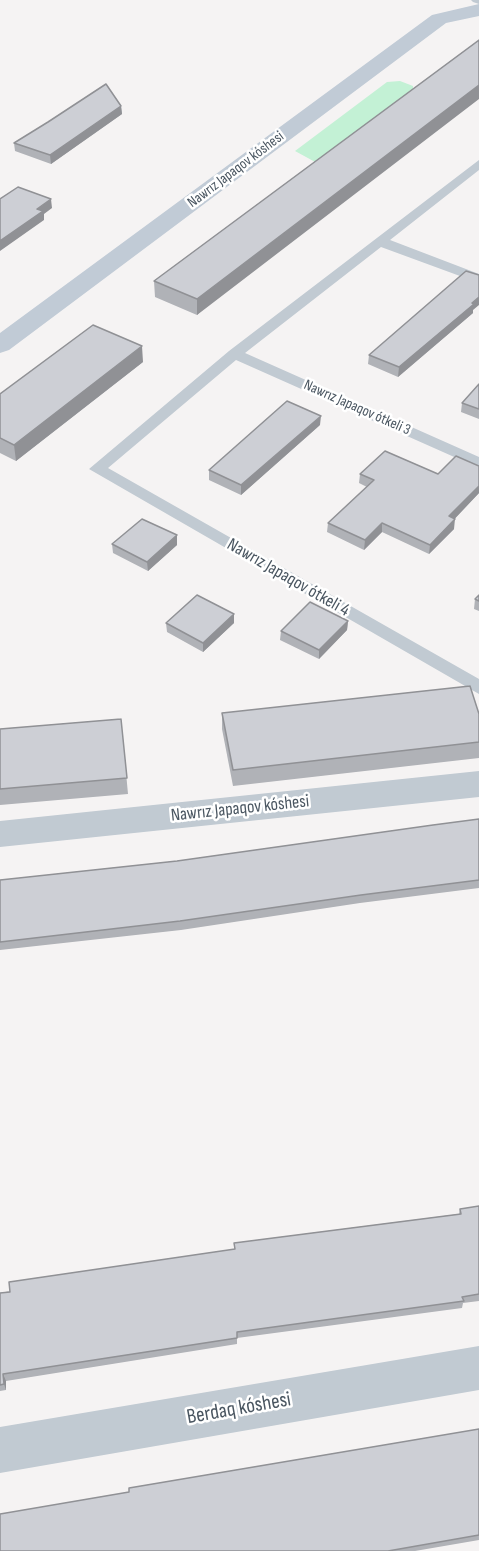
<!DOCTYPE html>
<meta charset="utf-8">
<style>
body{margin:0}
canvas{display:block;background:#f5f3f3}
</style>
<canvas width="479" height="1551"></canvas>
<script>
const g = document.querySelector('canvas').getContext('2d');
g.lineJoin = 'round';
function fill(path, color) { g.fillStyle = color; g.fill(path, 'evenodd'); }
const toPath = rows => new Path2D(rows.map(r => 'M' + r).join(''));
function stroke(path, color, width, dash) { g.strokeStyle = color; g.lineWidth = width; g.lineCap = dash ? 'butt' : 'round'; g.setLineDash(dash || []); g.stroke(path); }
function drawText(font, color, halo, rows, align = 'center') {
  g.font = font + ' "Sofia Sans Condensed",sans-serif'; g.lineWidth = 5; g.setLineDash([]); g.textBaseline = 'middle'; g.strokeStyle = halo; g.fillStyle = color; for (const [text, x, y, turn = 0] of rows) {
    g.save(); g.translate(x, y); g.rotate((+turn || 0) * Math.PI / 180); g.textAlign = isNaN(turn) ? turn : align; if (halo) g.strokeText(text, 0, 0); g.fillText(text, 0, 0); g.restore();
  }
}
fill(toPath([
 [400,81,413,86,413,94,317,163,295,151,387,82]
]), '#c3f1d5');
fill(toPath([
 [471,0,479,0,479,4,473,2,471,0],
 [479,160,479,170,390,240,479,274,479,283,381,247,245,353,479,457,479,468,236,360,108,468,479,679,479,694,89,469,229,351,479,160]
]), '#c1cad2');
fill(toPath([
 [479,771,479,797,0,847,0,821,479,771],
 [479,1346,479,1390,0,1473,0,1427,479,1346]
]), '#c1cad2');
fill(toPath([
 [479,4,479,16,446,23,9,350,0,353,0,333,432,15,479,4]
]), '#c1cbd6');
fill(toPath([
 [479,40,197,315,155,297,154,281],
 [121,106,122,114,51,164,15,151,14,143],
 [473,310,473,313,398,377,368,364,369,355],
 [143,362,16,461,0,453,0,394],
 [479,384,479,419,461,412,462,403],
 [320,425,241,495,209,480,209,470],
 [479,466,479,493,454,519,454,529,429,554,382,532,364,550,327,532,328,523,367,487,359,483,360,474,438,474],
 [112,544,177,545,148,571,113,553],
 [479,595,479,611,474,609,475,599],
 [234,614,234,623,203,652,167,632,166,623],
 [348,621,347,630,319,659,280,640,281,631],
 [222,713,479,714,479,758,233,786,222,729],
 [121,719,128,794,0,805,0,729],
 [479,819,479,888,360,903,181,930,0,950,0,880,177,861],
 [479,1206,479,1301,463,1303,462,1308,237,1338,237,1344,6,1381,6,1390,0,1391,0,1293,234,1249,234,1243,459,1214,460,1209],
 [479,1429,479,1540,415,1551,0,1551,129,1492]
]), '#b0b2b7');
fill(toPath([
 [479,85,479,99,197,315,197,299],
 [121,106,122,114,51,164,50,155],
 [51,199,52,208,44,214,44,220,0,251,0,241,37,209],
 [479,297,479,305,473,310,473,313,398,377,399,367],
 [142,346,143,362,16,461,14,445],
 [321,416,320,425,241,495,241,485],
 [479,486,479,493,448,526,449,516],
 [455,519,454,529,429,554,430,545],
 [382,523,382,532,364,550,365,540],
 [177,535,177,545,148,571,147,562],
 [234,614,234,623,203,652,203,643],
 [348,621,347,630,319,659,319,650],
 [3,1374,6,1381,6,1390,4,1384]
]), '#909195');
const building = toPath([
 [479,40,479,85,197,299,154,281,479,40],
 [106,84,121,106,50,155,14,143,48,122,106,84],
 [18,187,51,199,37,209,43,211,0,241,0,199,18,187],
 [466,271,479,275,479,297,472,303,474,304,399,367,369,355,466,271],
 [93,325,142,346,14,445,0,438,0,394,93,325],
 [479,384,479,409,462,403,479,384],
 [287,401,321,416,241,485,209,470,287,401],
 [385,451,438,474,456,456,479,466,479,486,449,516,455,519,430,545,382,523,365,540,328,523,374,480,360,474,385,451],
 [142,519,177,535,147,562,112,544,142,519],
 [197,595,234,614,203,643,166,623,197,595],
 [479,595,479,601,475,599,479,595],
 [310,602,348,621,319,650,281,631,310,602],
 [470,686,479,714,479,742,233,770,222,713,470,686],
 [121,719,127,778,0,789,0,729,121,719],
 [479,819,479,880,361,895,180,921,0,942,0,880,177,861,433,825,479,819],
 [479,1206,479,1294,462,1297,464,1301,237,1332,237,1338,3,1374,4,1384,0,1385,0,1293,10,1292,9,1282,235,1249,234,1243,461,1214,460,1209,479,1206],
 [479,1429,479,1535,388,1551,0,1551,0,1514,129,1492,129,1488,479,1429]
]);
fill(building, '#cdcfd5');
stroke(building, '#909195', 1.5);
drawText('15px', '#4a5661', '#fff', [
 ["Nawrız Japaqov kóshesi",236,170,-37],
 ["Nawrız Japaqov ótkeli 3",357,408,24]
]);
drawText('18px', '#4a5661', '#fff', [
 ["Nawrız Japaqov ótkeli 4",288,578,30],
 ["Nawrız Japaqov kóshesi",240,809,-6]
]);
drawText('21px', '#4a5661', '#fff', [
 ["Berdaq kóshesi",239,1409,-10]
]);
</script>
